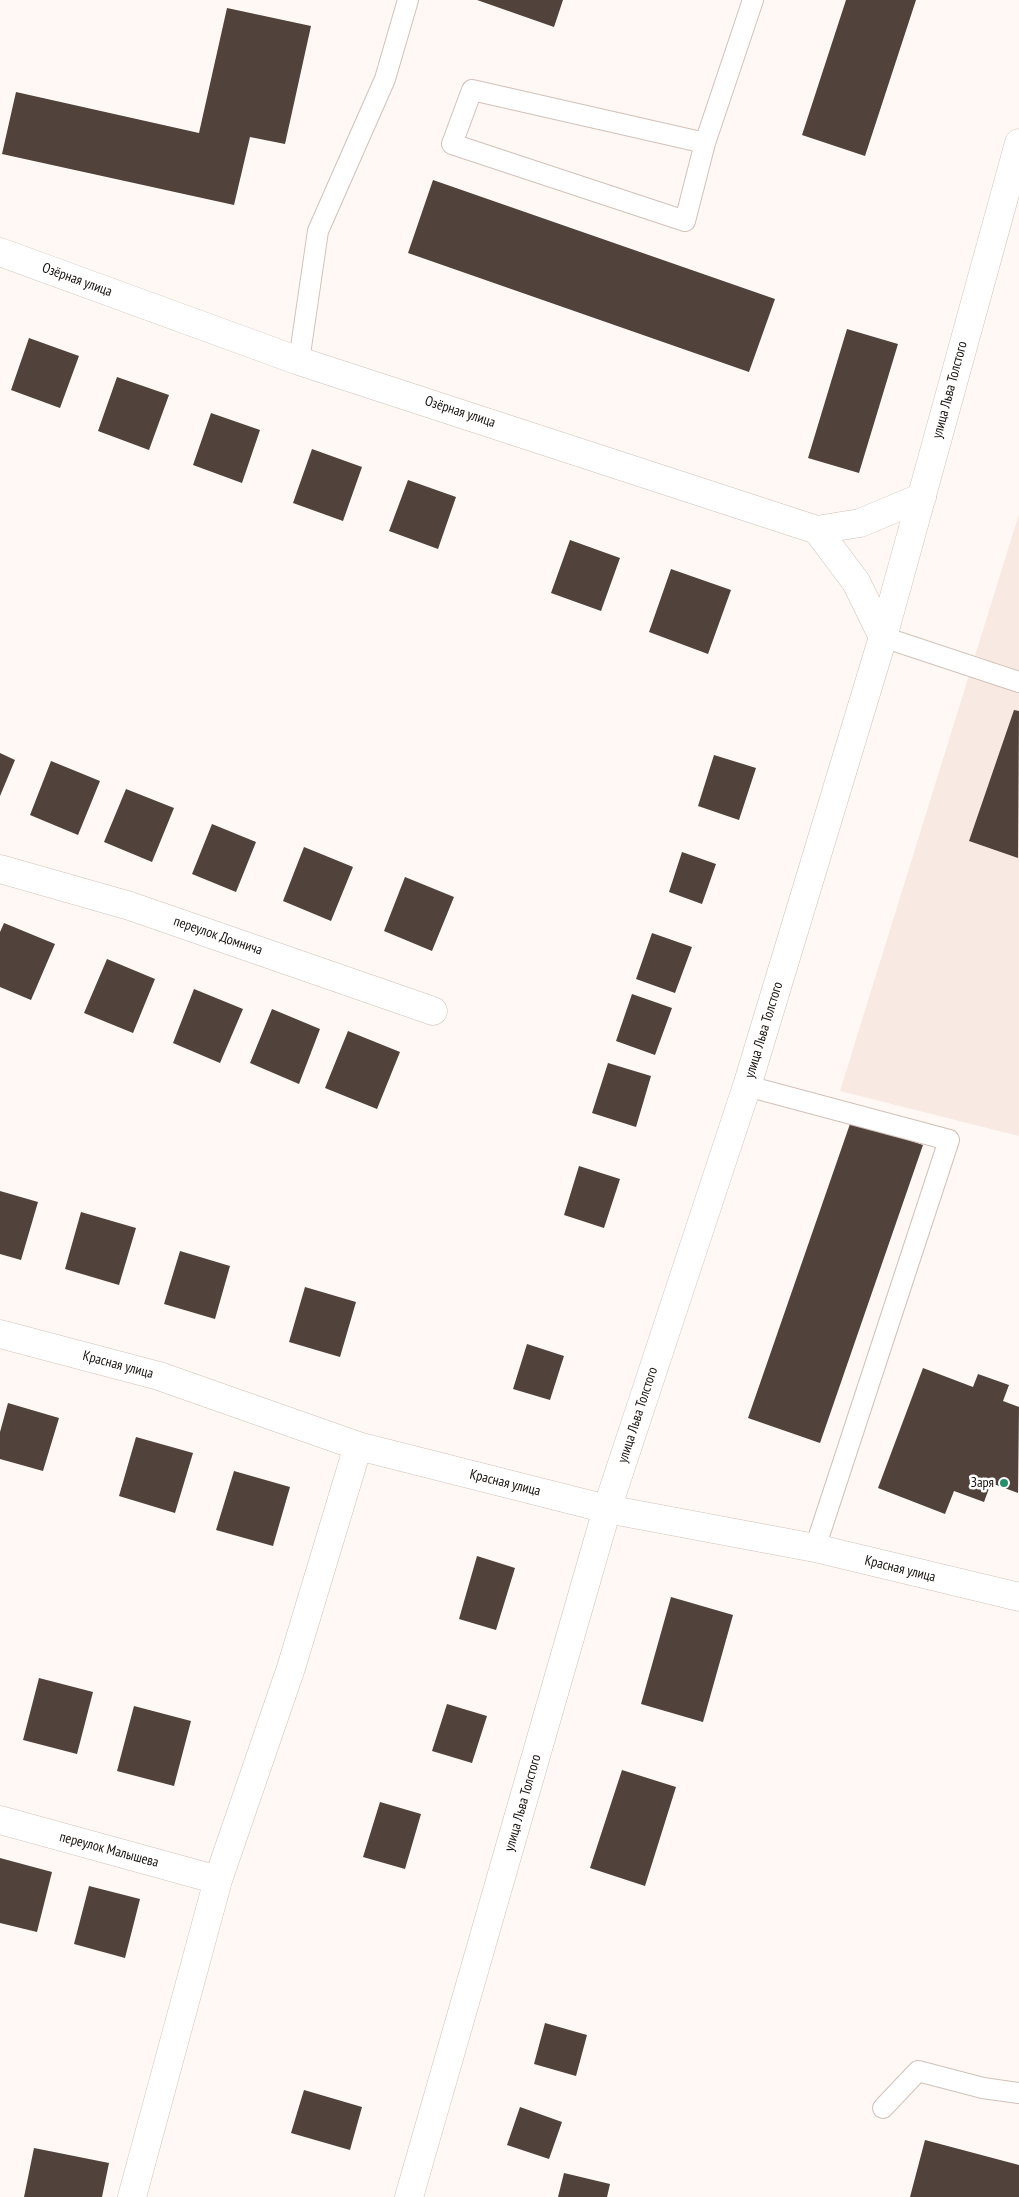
<!DOCTYPE html>
<meta charset="utf-8">
<style>
body{margin:0}
canvas{display:block;background:#fff8f4}
</style>
<canvas width="1019" height="2197"></canvas>
<script>
const g = document.querySelector('canvas').getContext('2d');
g.lineJoin = 'round';
function fill(path, color) { g.fillStyle = color; g.fill(path, 'evenodd'); }
const toPath = rows => new Path2D(rows.map(r => 'M' + r).join(''));
function stroke(path, color, width, dash) { g.strokeStyle = color; g.lineWidth = width; g.lineCap = dash ? 'butt' : 'round'; g.setLineDash(dash || []); g.stroke(path); }
function drawText(font, color, halo, rows, align = 'center') {
  g.font = font + ' "PT Sans Narrow",sans-serif'; g.lineWidth = 5; g.setLineDash([]); g.textBaseline = 'middle'; g.strokeStyle = halo; g.fillStyle = color; for (const [text, x, y, turn = 0] of rows) {
    g.save(); g.translate(x, y); g.rotate((+turn || 0) * Math.PI / 180); g.textAlign = isNaN(turn) ? turn : align; if (halo) g.strokeText(text, 0, 0); g.fillText(text, 0, 0); g.restore();
  }
}
fill(toPath([
 [1019,514,1019,1136,840,1091]
]), '#f8e9e3');
fill(toPath([
 [477,0,563,0,554,27],
 [846,0,916,0,865,156,802,135],
 [227,8,311,26,285,144,250,137,234,205,2,154,16,92,199,133],
 [433,180,775,299,749,372,408,253],
 [847,329,898,344,859,473,808,458],
 [29,338,79,356,60,408,11,390],
 [117,377,169,395,149,450,98,431],
 [211,413,260,430,242,483,193,465],
 [312,449,362,467,343,521,293,503],
 [408,480,456,497,438,549,389,531],
 [570,540,620,558,601,611,551,593],
 [671,569,731,590,708,654,649,632],
 [1014,710,1019,711,1018,858,969,841],
 [0,753,15,760,0,796],
 [714,755,756,768,739,820,698,806],
 [51,761,100,781,78,835,30,815],
 [126,789,174,808,152,862,104,842],
 [212,824,256,842,236,892,192,874],
 [304,847,353,867,331,921,283,901],
 [682,852,716,864,702,904,669,892],
 [405,877,454,897,432,951,384,931],
 [4,923,55,944,31,1000,0,987,0,932],
 [652,933,692,947,675,993,636,979],
 [107,959,155,979,133,1033,84,1013],
 [194,989,243,1009,220,1063,173,1043],
 [632,994,672,1008,655,1055,616,1041],
 [272,1009,320,1029,299,1084,250,1063],
 [348,1031,400,1052,377,1109,325,1088],
 [608,1063,651,1076,636,1127,592,1113],
 [851,1121,923,1145,820,1443,748,1418],
 [579,1166,620,1179,604,1228,564,1215],
 [0,1191,38,1202,21,1260,0,1254],
 [81,1212,136,1228,119,1285,65,1269],
 [180,1251,230,1266,215,1319,164,1304],
 [305,1287,356,1302,340,1357,289,1342],
 [527,1344,564,1356,550,1400,513,1389],
 [923,1368,973,1387,978,1374,1009,1385,1003,1401,1019,1407,1018,1493,991,1483,984,1502,954,1491,945,1514,878,1488],
 [8,1403,59,1418,43,1471,0,1459,0,1432],
 [136,1437,193,1453,175,1513,119,1496],
 [234,1471,290,1487,273,1546,216,1530],
 [477,1556,515,1568,496,1630,459,1619],
 [671,1597,733,1615,703,1722,641,1704],
 [39,1678,93,1692,77,1754,23,1740],
 [447,1704,487,1716,472,1763,432,1751],
 [134,1706,191,1721,174,1786,117,1771],
 [622,1770,676,1787,645,1886,590,1868],
 [380,1802,421,1814,405,1869,363,1857],
 [0,1858,52,1872,37,1932,0,1923],
 [89,1886,140,1899,125,1958,74,1944],
 [545,2023,587,2035,576,2076,534,2064],
 [304,2090,362,2107,350,2150,291,2133],
 [520,2107,562,2122,549,2159,507,2145],
 [925,2140,1019,2165,1019,2197,910,2197],
 [34,2148,109,2163,102,2197,24,2197],
 [564,2173,610,2184,607,2197,558,2197]
]), '#51423c');
const service = toPath([
 [705,143,472,90,452,144,685,221,705,143,753,0],
 [299,361,318,231,385,79,408,0],
 [883,637,1019,682],
 [747,1086,949,1140,815,1548],
 [883,2108,918,2071,983,2088,1019,2093]
]);
const minor = toPath([
 [0,252,299,361,817,530,860,523,922,497],
 [817,530,856,582,883,637],
 [0,869,130,906,433,1011],
 [0,1334,159,1376,358,1446,607,1509,815,1548,1019,1597],
 [0,1820,218,1880],
 [132,2197,218,1880,291,1668,358,1446]
]);
const tertiary = toPath([
 [409,2197,607,1509,747,1086,883,637,1019,143]
]);
stroke(service, '#d2c1b9', 22);
stroke(minor, '#d2c1b9', 29);
stroke(tertiary, '#d2c1b9', 29);
stroke(service, '#fff', 20);
stroke(minor, '#fff', 28);
stroke(tertiary, '#fff', 28);
for (const [x, y, r, color] of [
 [1004,1483,5,"#258e6b"]
]) { const dot = new Path2D(); dot.arc(x, y, r, 0, 2 * Math.PI); g.fillStyle = color; g.fill(dot); stroke(dot, '#fff', 2); }
drawText('14px', '#16110e', '#fff', [
 ["Озёрная улица",77,280,20],
 ["улица Льва Толстого",950,390,-75],
 ["Озёрная улица",460,412,18],
 ["переулок Домнича",218,936,19],
 ["улица Льва Толстого",764,1030,-73],
 ["Красная улица",118,1365,15],
 ["улица Льва Толстого",638,1415,-72],
 ["Красная улица",505,1483,14],
 ["Красная улица",900,1569,14],
 ["улица Льва Толстого",523,1803,-74],
 ["переулок Малышева",109,1850,15]
]);
drawText('14px', '#16110e', '#fff', [
 ["Заря",994,1483]
], 'right');
</script>
